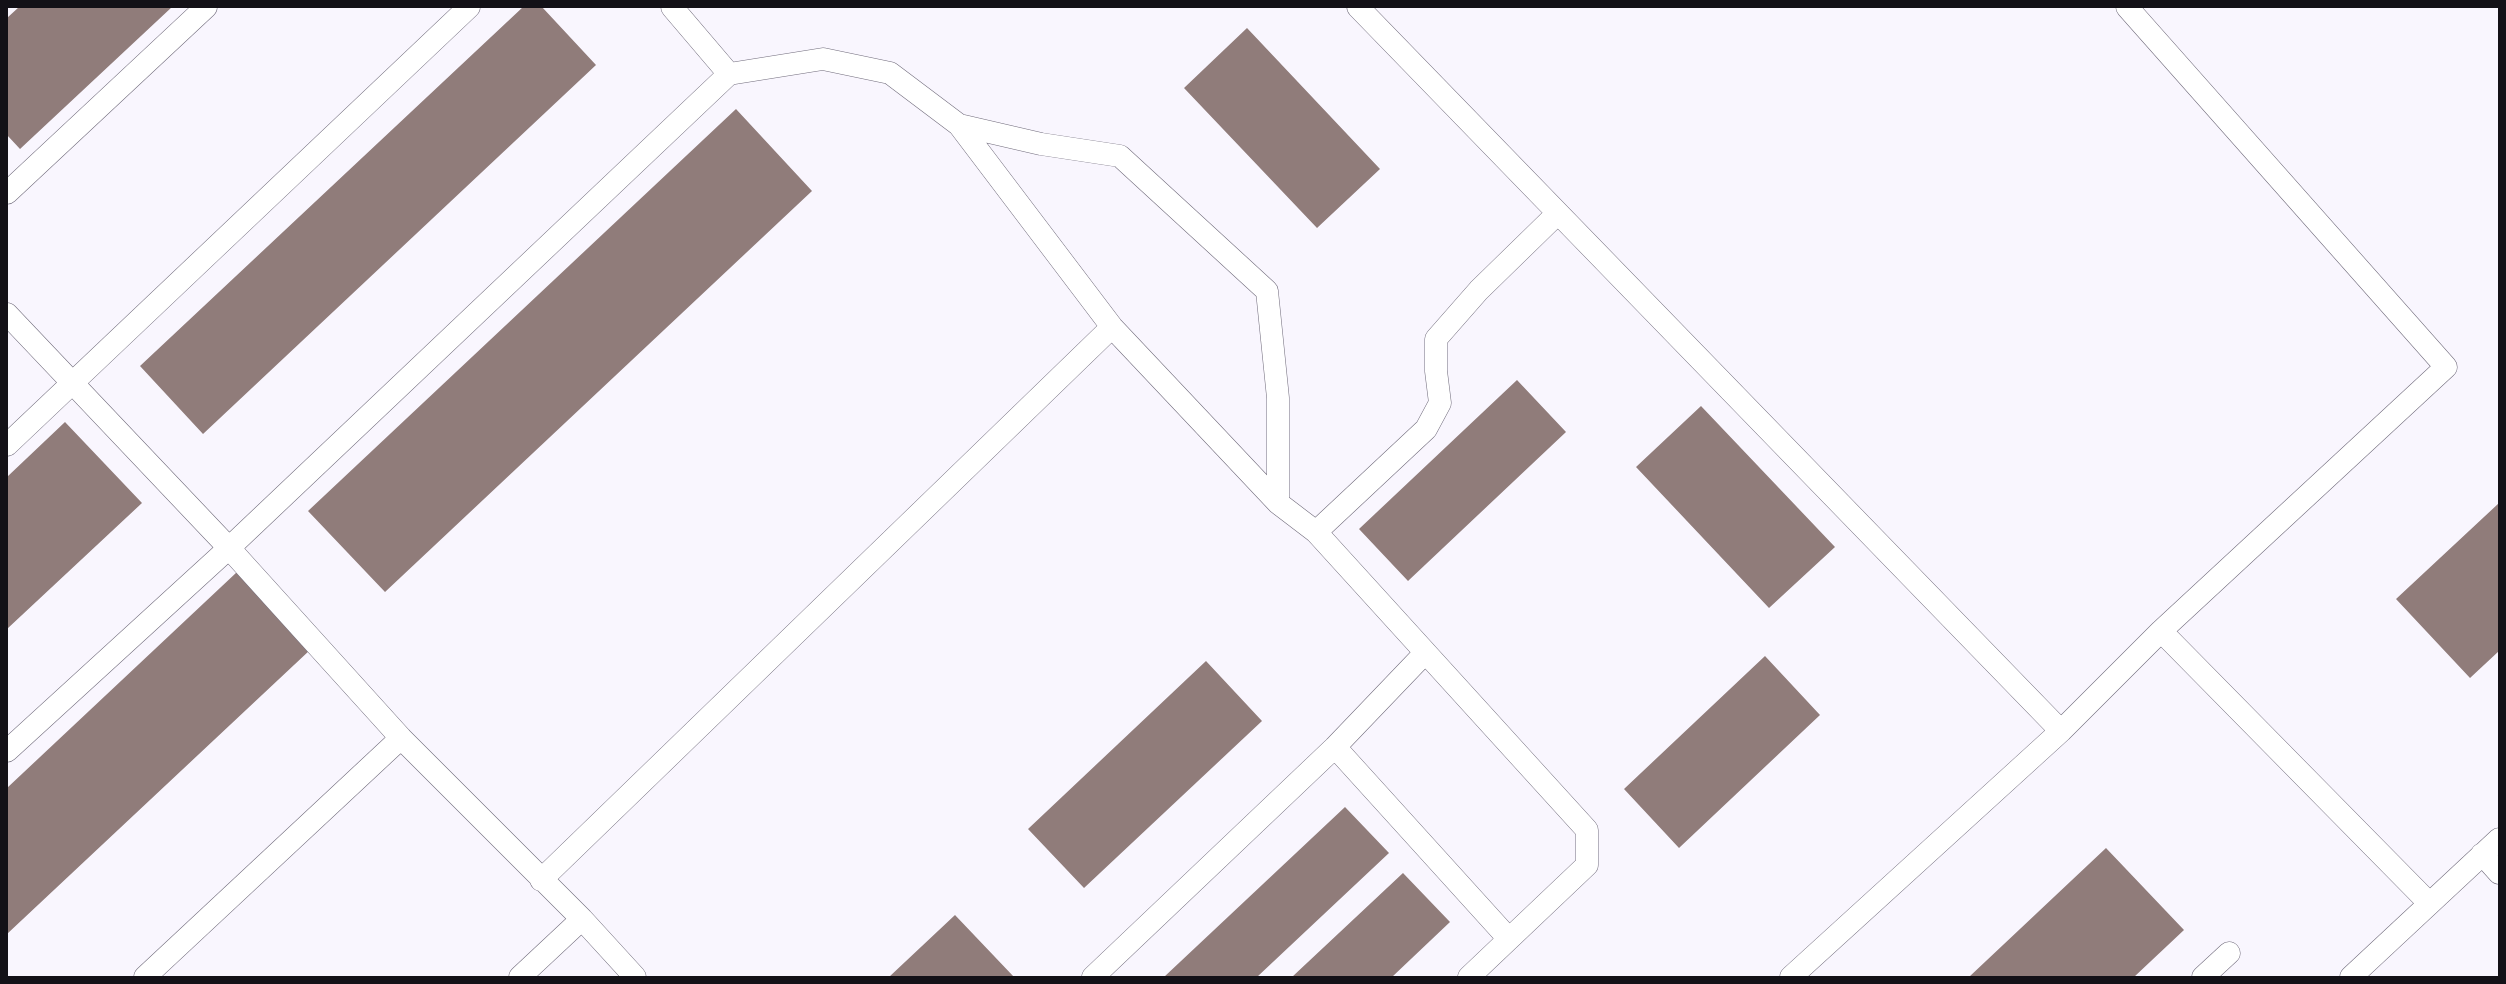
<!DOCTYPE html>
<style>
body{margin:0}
#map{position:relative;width:2506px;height:984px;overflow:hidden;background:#f9f6fe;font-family:"Source Sans 3",sans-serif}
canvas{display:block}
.frame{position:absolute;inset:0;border:8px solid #131117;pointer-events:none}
</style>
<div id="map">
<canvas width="2506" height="984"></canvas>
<div class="frame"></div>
</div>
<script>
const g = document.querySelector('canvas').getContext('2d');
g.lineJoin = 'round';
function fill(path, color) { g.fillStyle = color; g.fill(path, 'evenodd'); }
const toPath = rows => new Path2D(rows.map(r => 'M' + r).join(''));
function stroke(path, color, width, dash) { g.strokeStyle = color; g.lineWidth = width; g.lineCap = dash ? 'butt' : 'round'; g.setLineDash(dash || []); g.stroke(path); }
fill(toPath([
 [19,7,172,7,20,149,7,135,7,18],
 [523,7,542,7,596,65,203,434,140,366],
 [1247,28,1380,169,1317,228,1184,88],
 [736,109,812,191,385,592,308,511],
 [1517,380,1566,432,1408,581,1359,529],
 [1701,406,1835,547,1769,608,1636,467],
 [65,422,142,503,7,629,7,477],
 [2499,503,2499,651,2470,678,2396,599],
 [237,572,310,650,7,934,7,788],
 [1765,656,1820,715,1679,848,1624,789],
 [1206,661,1262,721,1084,888,1028,829],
 [1345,807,1389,853,1257,977,1164,977],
 [2106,848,2184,930,2134,977,1969,977],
 [1403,873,1450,922,1392,977,1292,977],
 [955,915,1014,977,889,977]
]), '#907c7a');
const service = toPath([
 [672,7,729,74,823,59,890,73,959,125,1112,327,1278,503,1316,532,1587,830,1587,865,1469,977],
 [1358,7,2061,731],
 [959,125,1041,144,1120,156,1267,291,1278,398,1278,503],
 [7,314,229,548,401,738,582,919,635,977],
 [7,445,469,7],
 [1316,532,1426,429,1440,403,1436,371,1436,339,1479,290,1558,213],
 [2161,631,2429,903],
 [1425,653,1335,747,1509,939],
 [7,751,229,548,729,74],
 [2482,854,2499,873],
 [541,880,1112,327],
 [145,977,401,738],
 [520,977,582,919],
 [1093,977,1335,747],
 [1791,977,2061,731,2161,631,2446,367,2127,7],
 [2203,977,2229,953],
 [2351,977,2499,839]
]);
const minor = toPath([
 [7,193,206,7]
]);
stroke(service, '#716c7c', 23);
stroke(minor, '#716c7c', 23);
stroke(service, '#fff', 22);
stroke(minor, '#fff', 22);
</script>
